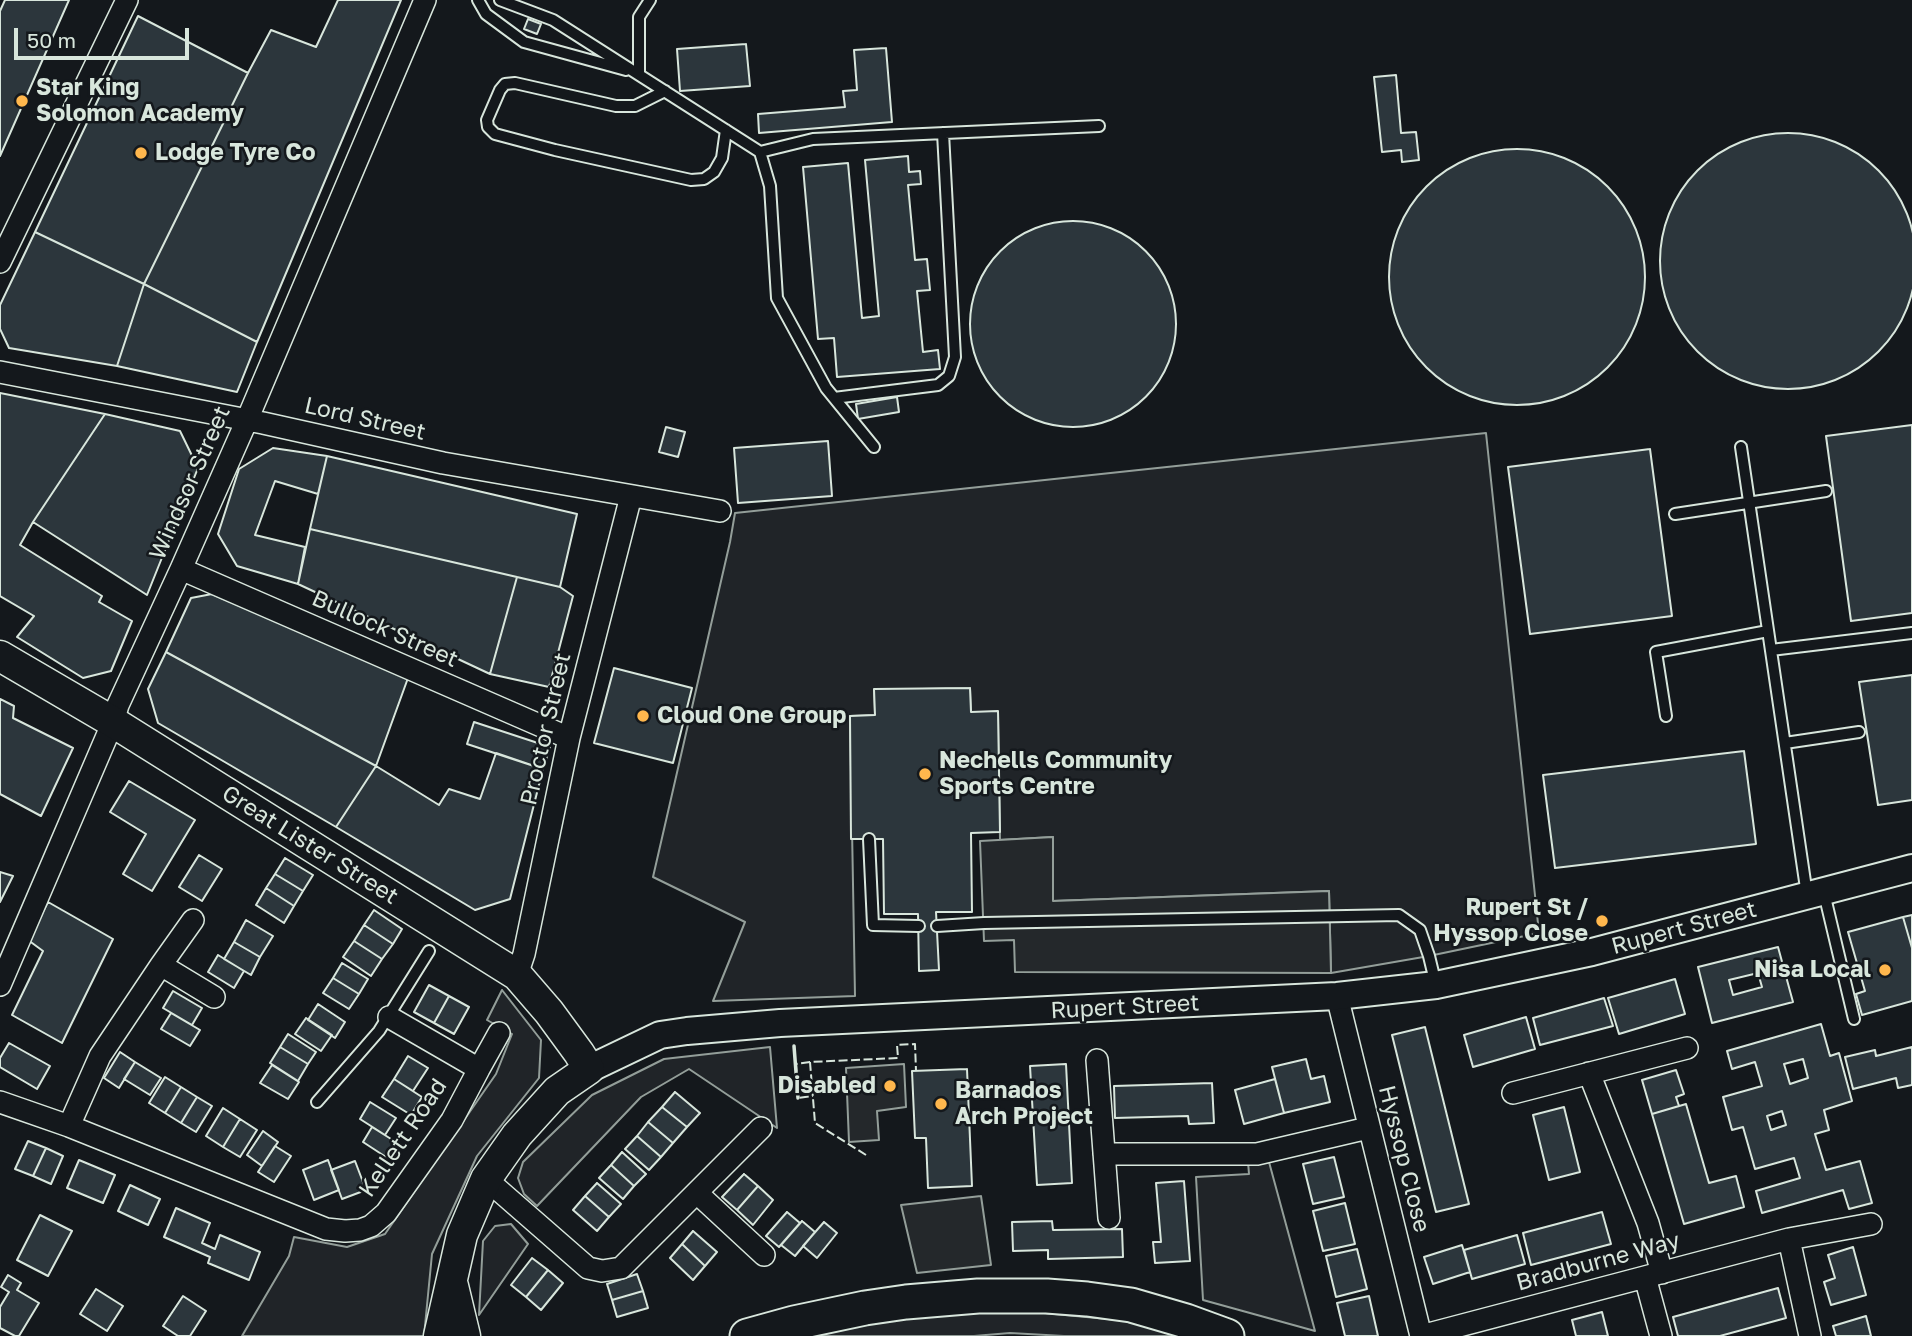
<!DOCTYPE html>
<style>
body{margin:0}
#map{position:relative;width:1912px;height:1336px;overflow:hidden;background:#14181c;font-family:"Golos Text",sans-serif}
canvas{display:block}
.scale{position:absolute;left:14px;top:28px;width:175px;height:32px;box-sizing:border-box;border:4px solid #d8e6dc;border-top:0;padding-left:9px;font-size:21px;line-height:24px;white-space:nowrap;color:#d8e6dc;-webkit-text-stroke:5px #14181c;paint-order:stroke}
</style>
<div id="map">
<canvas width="1912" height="1336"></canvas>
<div class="scale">50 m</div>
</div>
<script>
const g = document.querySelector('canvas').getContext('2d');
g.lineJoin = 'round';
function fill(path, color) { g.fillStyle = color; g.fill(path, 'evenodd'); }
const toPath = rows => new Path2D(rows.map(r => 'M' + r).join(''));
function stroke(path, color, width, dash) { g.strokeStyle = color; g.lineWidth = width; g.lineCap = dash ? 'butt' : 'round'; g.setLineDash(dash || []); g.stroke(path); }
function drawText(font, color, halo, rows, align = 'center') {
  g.font = font + ' "Golos Text",sans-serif'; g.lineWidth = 5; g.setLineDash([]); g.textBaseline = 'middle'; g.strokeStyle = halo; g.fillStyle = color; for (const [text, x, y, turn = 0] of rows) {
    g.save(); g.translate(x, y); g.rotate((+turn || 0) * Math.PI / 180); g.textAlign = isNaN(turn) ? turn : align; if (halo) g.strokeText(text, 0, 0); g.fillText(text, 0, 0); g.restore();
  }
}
const green = toPath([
 [1486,433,1539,933,1429,956,1331,973,1329,891,1052,901,1053,837,1000,840,998,712,971,712,970,688,874,690,875,715,850,716,855,996,713,1001,745,922,653,877,730,542,735,513,1486,433],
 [502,990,541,1040,539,1078,477,1156,432,1254,424,1336,242,1336,289,1256,294,1237,347,1247,385,1234,496,1074,512,1034,487,1020,502,990],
 [770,1047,777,1128,689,1069,641,1097,537,1206,524,1194,518,1178,523,1162,592,1095,664,1059,770,1047],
 [1248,1162,1269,1162,1315,1331,1203,1300,1196,1177,1249,1174,1248,1162],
 [511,1224,528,1244,479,1315,483,1241,495,1226,511,1224],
 [1001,1309,1150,1323,1187,1336,1064,1336,1010,1333,974,1336,808,1336,930,1311,1001,1309]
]);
fill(green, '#202428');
stroke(green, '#939e99', 2);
const parking = toPath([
 [1053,837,1053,901,1329,891,1331,973,1015,972,1014,940,984,941,980,841,1053,837],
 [904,1064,906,1107,877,1111,879,1140,849,1142,846,1068,904,1064],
 [981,1196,991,1265,917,1273,901,1205,981,1196]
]);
fill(parking, '#24282b');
stroke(parking, '#939e99', 2);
const building = toPath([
 [5,0,69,0,0,156,0,11,5,0],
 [338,0,401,0,257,342,144,284,248,73,271,30,316,47,338,0],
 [138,16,248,73,144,284,35,232,138,16],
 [528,19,541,24,537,34,524,29,528,19],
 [746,44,750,86,680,91,677,49,746,44],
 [886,48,892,122,759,133,758,114,845,107,843,91,857,90,854,50,886,48],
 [1396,75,1401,133,1416,132,1419,160,1402,162,1401,150,1382,152,1374,77,1396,75],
 '1660 261a128 128 0 1 1 256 0a128 128 0 1 1-256 0Z',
 '1389 277a128 128 0 1 1 256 0a128 128 0 1 1-256 0Z',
 [908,156,909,172,920,171,921,184,908,185,915,260,927,259,930,290,917,291,923,352,938,350,940,369,837,377,834,338,818,339,803,167,848,163,862,318,879,316,865,160,908,156],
 '970 324a103 103 0 1 1 206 0a103 103 0 1 1-206 0Z',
 [35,232,144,284,117,366,9,348,0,329,0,305,35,232],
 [144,284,257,342,237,392,117,366,144,284],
 [0,393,105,414,33,522,20,545,102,596,99,602,132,621,111,671,83,678,17,637,34,616,0,596,0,393],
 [897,397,899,412,858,419,856,404,897,397],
 [105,414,180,431,198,468,147,595,33,522,105,414],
 [1912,425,1912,613,1851,621,1826,436,1912,425],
 [666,427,685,432,678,457,659,452,666,427],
 [828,441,832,496,738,503,734,448,828,441],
 [273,448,327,456,318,494,275,481,255,535,305,547,298,584,237,566,218,534,239,469,273,448],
 [1650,449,1672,616,1530,634,1508,467,1650,449],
 [327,456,577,514,560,587,310,529,327,456],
 [310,529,517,577,490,674,298,584,310,529],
 [517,577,560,587,573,596,549,687,490,674,517,577],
 [212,594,408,678,376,766,166,652,191,598,212,594],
 [166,652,376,766,336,827,158,723,148,689,166,652],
 [614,668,692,688,673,763,594,743,614,668],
 [1912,675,1912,800,1878,805,1859,682,1912,675],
 [970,688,971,712,998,711,1000,832,971,833,972,912,936,912,939,970,919,971,918,914,884,914,883,839,851,839,850,716,875,715,874,689,970,688],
 [0,699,14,706,13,718,73,748,41,816,0,794,0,699],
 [474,722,550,747,543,769,467,744,474,722],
 [1744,751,1756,844,1555,868,1543,775,1744,751],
 [496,753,543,769,510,899,475,910,336,827,376,766,439,805,449,789,480,799,496,753],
 [129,781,195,820,152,891,123,874,146,834,110,812,129,781],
 [199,855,222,869,202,901,179,887,199,855],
 [285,858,313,875,303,891,275,874,285,858],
 [0,872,13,876,0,902,0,872],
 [275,874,303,891,294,906,266,888,275,874],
 [266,888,294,906,284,923,256,905,266,888],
 [48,902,113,939,62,1043,12,1015,43,951,28,940,48,902],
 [374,910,402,929,393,944,364,925,374,910],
 [1912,915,1912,948,1903,917,1912,915],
 [1903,917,1912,948,1912,1001,1862,1015,1856,994,1865,991,1848,932,1903,917],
 [246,920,273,936,260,957,234,942,246,920],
 [364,925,393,944,382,959,354,941,364,925],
 [354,941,382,959,371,976,343,957,354,941],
 [234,942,260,957,251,975,224,959,234,942],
 [1778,947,1793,1002,1712,1023,1698,967,1778,947],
 [1758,973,1762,987,1733,995,1729,980,1758,973],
 [218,955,244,971,234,988,208,972,218,955],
 [342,963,368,979,359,994,333,978,342,963],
 [333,978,359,994,349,1009,323,993,333,978],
 [1675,979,1685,1014,1619,1034,1608,998,1675,979],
 [429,985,449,996,434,1023,414,1012,429,985],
 [173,991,202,1008,192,1025,163,1008,173,991],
 [449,996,469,1007,454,1034,434,1023,449,996],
 [1604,998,1613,1026,1540,1045,1533,1018,1604,998],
 [318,1004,345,1022,335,1038,308,1020,318,1004],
 [171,1013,200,1030,190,1046,161,1029,171,1013],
 [1526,1017,1535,1049,1473,1067,1464,1035,1526,1017],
 [306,1018,332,1035,321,1051,295,1034,306,1018],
 [1821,1024,1830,1056,1839,1053,1852,1101,1824,1110,1829,1130,1815,1134,1826,1170,1860,1161,1872,1203,1849,1209,1843,1190,1762,1213,1756,1191,1800,1178,1794,1158,1755,1169,1743,1127,1732,1130,1723,1097,1762,1086,1755,1062,1732,1069,1727,1051,1821,1024],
 [1803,1059,1808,1078,1790,1084,1784,1064,1803,1059],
 [1782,1111,1786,1125,1771,1130,1767,1116,1782,1111],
 [1425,1027,1469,1204,1436,1212,1392,1035,1425,1027],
 [288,1034,316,1052,308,1064,280,1047,288,1034],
 [9,1043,50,1066,37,1089,0,1067,0,1058,9,1043],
 [280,1047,308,1064,298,1081,270,1063,280,1047],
 [1912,1047,1912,1085,1898,1088,1896,1078,1853,1089,1845,1057,1875,1050,1876,1056,1912,1047],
 [120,1052,135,1062,119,1088,104,1078,120,1052],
 [408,1056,428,1068,413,1091,394,1079,408,1056],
 [1306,1059,1311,1079,1324,1076,1330,1102,1284,1113,1272,1067,1306,1059],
 [135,1062,161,1078,150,1095,124,1079,135,1062],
 [1066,1064,1072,1183,1037,1185,1030,1066,1066,1064],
 [272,1065,299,1082,288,1099,260,1083,272,1065],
 [967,1069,972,1186,928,1188,926,1138,915,1138,912,1071,967,1069],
 [1676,1070,1684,1094,1676,1097,1679,1106,1652,1114,1642,1080,1676,1070],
 [165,1077,181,1087,165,1113,149,1103,165,1077],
 [394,1079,422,1097,411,1115,382,1097,394,1079],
 [1275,1079,1284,1113,1244,1124,1235,1090,1275,1079],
 [1212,1083,1214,1123,1189,1124,1188,1116,1115,1118,1114,1086,1212,1083],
 [181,1087,197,1097,181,1123,165,1113,181,1087],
 [675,1092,700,1113,687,1127,662,1107,675,1092],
 [197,1097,212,1106,196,1132,181,1123,197,1097],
 [370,1102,396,1118,385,1135,360,1119,370,1102],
 [1686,1104,1709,1183,1736,1176,1744,1207,1684,1224,1652,1114,1686,1104],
 [662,1107,687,1127,673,1143,648,1122,662,1107],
 [1564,1107,1580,1172,1549,1180,1533,1115,1564,1107],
 [223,1108,240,1119,223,1147,206,1136,223,1108],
 [240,1119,257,1130,240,1157,223,1147,240,1119],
 [648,1122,673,1143,661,1157,637,1136,648,1122],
 [372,1127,399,1144,389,1159,363,1142,372,1127],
 [263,1131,278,1142,262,1166,247,1155,263,1131],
 [637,1136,661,1157,649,1170,625,1149,637,1136],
 [28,1141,46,1148,33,1176,15,1169,28,1141],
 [275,1146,291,1156,274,1182,258,1172,275,1146],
 [46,1148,63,1156,51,1184,33,1176,46,1148],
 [622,1152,646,1174,634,1186,611,1165,622,1152],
 [1334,1157,1344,1197,1313,1204,1303,1164,1334,1157],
 [79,1160,115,1175,103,1203,67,1188,79,1160],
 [328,1160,339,1190,314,1200,303,1170,328,1160],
 [355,1161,366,1190,342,1199,331,1170,355,1161],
 [611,1165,634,1186,623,1199,599,1178,611,1165],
 [744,1174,758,1186,737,1210,722,1197,744,1174],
 [1184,1181,1190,1261,1155,1263,1153,1242,1161,1242,1156,1183,1184,1181],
 [597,1183,621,1204,609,1217,585,1196,597,1183],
 [130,1185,160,1199,148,1225,118,1211,130,1185],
 [758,1186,773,1200,753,1225,737,1210,758,1186],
 [585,1196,609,1217,597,1231,573,1210,585,1196],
 [1345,1203,1355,1244,1323,1251,1313,1211,1345,1203],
 [176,1208,210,1223,202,1243,215,1249,220,1235,260,1252,249,1280,208,1263,210,1257,164,1237,176,1208],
 [787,1212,800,1223,779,1247,766,1236,787,1212],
 [1602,1212,1611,1244,1531,1265,1523,1233,1602,1212],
 [40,1215,72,1231,48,1276,17,1260,40,1215],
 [802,1221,815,1232,795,1256,781,1245,802,1221],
 [1052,1221,1053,1230,1122,1229,1123,1257,1048,1259,1048,1250,1013,1251,1012,1222,1052,1221],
 [824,1222,837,1233,817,1258,803,1246,824,1222],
 [693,1231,717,1252,705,1266,682,1244,693,1231],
 [1517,1235,1525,1264,1472,1279,1464,1250,1517,1235],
 [682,1244,705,1266,693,1280,670,1258,682,1244],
 [1462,1245,1470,1272,1433,1284,1424,1257,1462,1245],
 [1853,1247,1866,1295,1831,1305,1824,1282,1835,1278,1828,1255,1853,1247],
 [1357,1249,1367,1289,1336,1297,1326,1256,1357,1249],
 [532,1258,548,1270,526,1297,511,1285,532,1258],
 [548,1270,563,1283,541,1310,526,1297,548,1270],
 [637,1274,643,1291,612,1300,607,1284,637,1274],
 [8,1275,21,1283,17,1290,39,1303,19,1336,15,1336,0,1328,0,1307,9,1292,1,1287,8,1275],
 [1778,1288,1786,1318,1720,1336,1678,1336,1673,1317,1778,1288],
 [96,1289,123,1306,107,1331,80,1314,96,1289],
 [643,1291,648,1308,617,1317,612,1300,643,1291],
 [183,1296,206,1311,190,1336,178,1336,163,1326,183,1296],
 [1369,1296,1378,1336,1345,1336,1337,1303,1369,1296],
 [1602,1312,1608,1336,1576,1336,1572,1320,1602,1312],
 [1866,1316,1871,1336,1836,1336,1833,1326,1866,1316]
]);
fill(building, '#2c363c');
stroke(building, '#d8e6dc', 2);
const service = toPath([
 [478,0,486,14,524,42,626,70],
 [500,0,553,20,760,152,770,186,777,298,826,388,874,447],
 [639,74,639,17,650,0],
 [665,91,635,106,616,106,515,83,505,84,500,90,487,120,488,127,495,134,555,150,691,180,704,179,714,172,722,158,726,130],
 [760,152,813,139,1099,126],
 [834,398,938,385,949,376,955,357,943,133],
 [1741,447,1807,895],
 [1675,514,1826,491],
 [1771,650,1912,633],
 [1666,716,1656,652,1768,631],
 [1785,743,1859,732],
 [869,839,873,925,919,926],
 [1824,893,1854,1019],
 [937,926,984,923,1399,915,1420,930,1429,956,1436,985],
 [317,1102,379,1031,429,951]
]);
const minor = toPath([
 [0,262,127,0],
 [0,372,263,423,443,463,720,511],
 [181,569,569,738],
 [161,965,214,997],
 [517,975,524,954,569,738,631,496],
 [0,985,113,722,118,705,181,569,247,420,425,0],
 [1337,996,1421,1336],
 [1097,1060,1109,1218],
 [479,1069,499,1033],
 [1589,1073,1648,1223,1662,1273],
 [1513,1093,1687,1048],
 [0,1102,69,1126,326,1229,345,1231,360,1230,371,1226,386,1213,452,1120,479,1069,389,1017],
 [69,1126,100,1056,161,965,193,920],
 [1104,1154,1257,1154,1368,1128],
 [486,1179,588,1268,602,1271,621,1268,761,1128],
 [697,1193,764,1255],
 [1789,1239,1871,1224],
 [1645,1277,1661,1336],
 [1421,1336,1789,1239,1810,1336]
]);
const tertiary = toPath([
 [589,1069,660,1035,687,1031,780,1023,1337,996,1436,985,1592,952,1912,868]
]);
const secondary = toPath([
 [0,656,113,722,517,975,549,1012,579,1053,589,1069,557,1091,517,1135,486,1179,462,1235,439,1336],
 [453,1286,465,1336]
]);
const primary = toPath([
 [747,1336,794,1323,865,1308,906,1302,978,1296,1047,1296,1087,1299,1131,1305,1186,1321,1227,1336]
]);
stroke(service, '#d8e6dc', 14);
stroke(minor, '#d8e6dc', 24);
stroke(tertiary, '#d8e6dc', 30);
stroke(secondary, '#d8e6dc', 33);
stroke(primary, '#d8e6dc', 37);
stroke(service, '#14181c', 10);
stroke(minor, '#14181c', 21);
stroke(tertiary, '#14181c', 26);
stroke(secondary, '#14181c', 30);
stroke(primary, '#14181c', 33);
stroke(toPath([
 [810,1062,796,1064,798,1098,813,1096],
 [866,1155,815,1123,810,1062,898,1058,897,1045,915,1044,916,1071]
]), '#d8e6dc', 2, [9, 3.5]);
stroke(toPath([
 [794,1046,798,1098]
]), '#d8e6dc', 3.5);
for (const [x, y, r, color] of [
 [22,101,7,"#ffb74d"],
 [141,153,7,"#ffb74d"],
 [643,716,7,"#ffb74d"],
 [925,774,7,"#ffb74d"],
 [1602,921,7,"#ffb74d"],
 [1885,970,7,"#ffb74d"],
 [890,1086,7,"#ffb74d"],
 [941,1104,7,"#ffb74d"]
]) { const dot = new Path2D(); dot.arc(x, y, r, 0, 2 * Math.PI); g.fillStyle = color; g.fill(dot); stroke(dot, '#14181c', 2.5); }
drawText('bold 23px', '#d8e6dc', '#14181c', [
 ["Star King",36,88],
 ["Solomon Academy",36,114],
 ["Lodge Tyre Co",155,153],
 ["Cloud One Group",657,716],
 ["Nechells Community",939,761],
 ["Sports Centre",939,787],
 ["Rupert St /",1588,908,"right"],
 ["Hyssop Close",1588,934,"right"],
 ["Nisa Local",1871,970,"right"],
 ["Disabled",876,1086,"right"],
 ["Barnados",955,1091],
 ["Arch Project",955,1117]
], 'left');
drawText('23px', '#d8e6dc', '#14181c', [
 ["Lord Street",365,419,13],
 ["Windsor Street",190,483,-66],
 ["Bullock Street",385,629,24],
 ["Proctor Street",546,729,-77],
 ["Great Lister Street",310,845,32],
 ["Rupert Street",1684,928,-15],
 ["Rupert Street",1125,1007,-3],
 ["Kellett Road",403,1138,-56],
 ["Hyssop Close",1404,1159,76],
 ["Bradburne Way",1598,1262,-15]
]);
</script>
